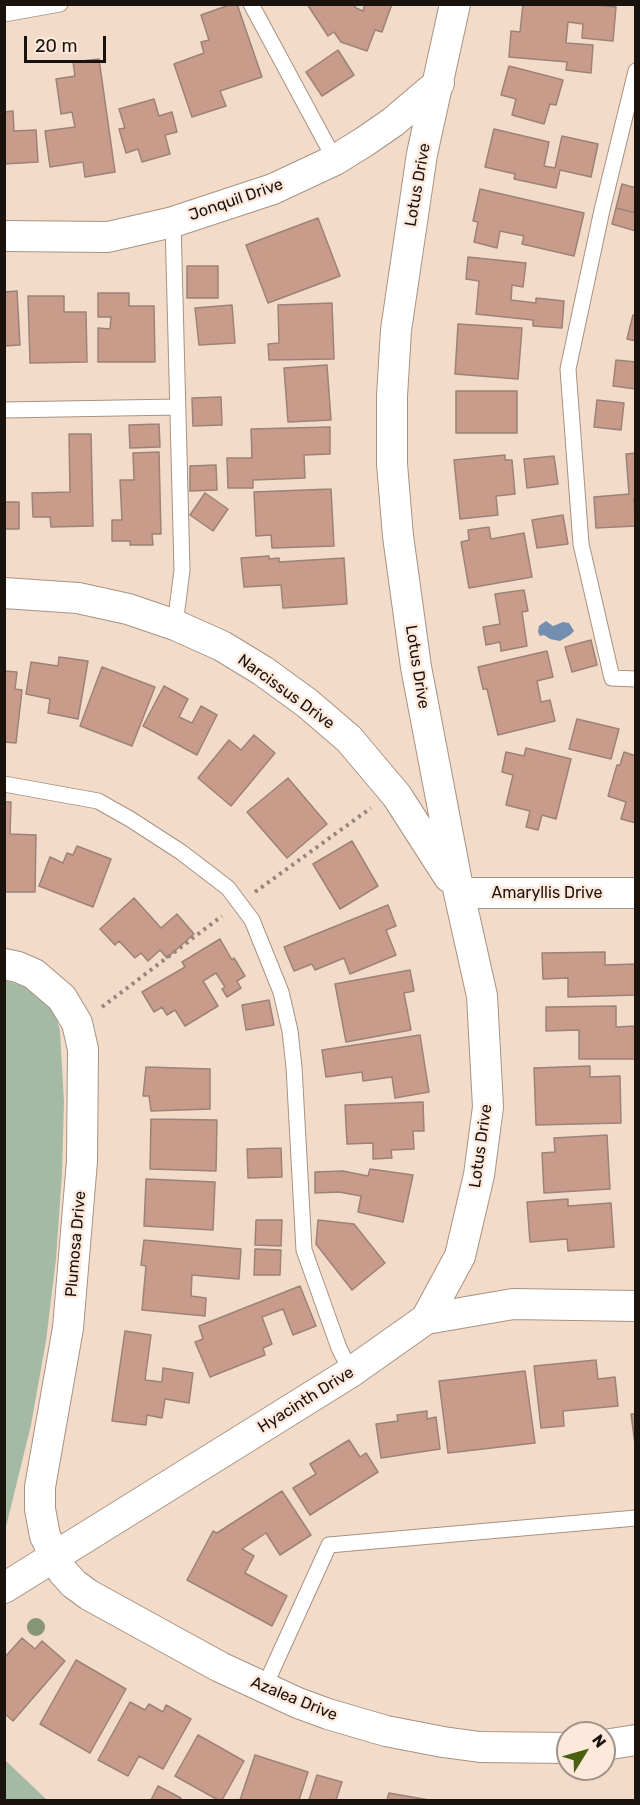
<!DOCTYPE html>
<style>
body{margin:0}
#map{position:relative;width:640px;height:1805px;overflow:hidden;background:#f3dbca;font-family:Rubik,sans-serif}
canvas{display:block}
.frame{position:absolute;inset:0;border:6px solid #1a120c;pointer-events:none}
.north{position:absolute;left:556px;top:1721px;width:60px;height:60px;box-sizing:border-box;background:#fde9db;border:2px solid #a29388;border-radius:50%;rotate:53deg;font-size:16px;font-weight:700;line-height:24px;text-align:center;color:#1a120c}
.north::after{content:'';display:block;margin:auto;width:21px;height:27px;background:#4a6210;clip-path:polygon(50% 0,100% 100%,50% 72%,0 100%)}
.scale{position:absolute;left:24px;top:36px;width:82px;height:27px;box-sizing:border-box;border:3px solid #1a120c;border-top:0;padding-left:8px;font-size:18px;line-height:21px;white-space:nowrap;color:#1a120c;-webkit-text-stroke:4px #fde9db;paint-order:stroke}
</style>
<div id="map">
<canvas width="640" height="1805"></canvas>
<div class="frame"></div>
<div class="north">N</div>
<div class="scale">20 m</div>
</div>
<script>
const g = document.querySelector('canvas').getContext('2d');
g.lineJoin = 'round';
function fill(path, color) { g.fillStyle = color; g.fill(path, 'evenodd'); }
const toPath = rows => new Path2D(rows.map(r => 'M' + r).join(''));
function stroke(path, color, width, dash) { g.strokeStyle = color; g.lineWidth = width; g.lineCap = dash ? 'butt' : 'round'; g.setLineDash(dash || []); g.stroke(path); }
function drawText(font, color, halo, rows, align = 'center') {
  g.font = font + ' Rubik,sans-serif'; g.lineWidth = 5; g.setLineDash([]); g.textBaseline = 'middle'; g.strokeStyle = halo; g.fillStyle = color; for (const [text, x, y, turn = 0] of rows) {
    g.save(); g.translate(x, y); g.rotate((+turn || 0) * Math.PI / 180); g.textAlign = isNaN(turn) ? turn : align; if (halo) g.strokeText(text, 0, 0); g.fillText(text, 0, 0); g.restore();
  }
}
fill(toPath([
 [5,980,28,988,48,1004,56,1016,60,1031,64,1102,62,1173,56,1259,46,1341,31,1425,5,1531],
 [4,1759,47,1800,48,1800,5,1800]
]), '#a5baa5');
fill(toPath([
 [546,621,553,626,563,622,569,623,574,631,570,635,560,641,550,639,544,635,540,636,538,632,539,626]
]), '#748eb0');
const building = toPath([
 [232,4,237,4,262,77,220,91,226,106,192,117,174,64,204,53,201,42,209,40,201,15,232,4],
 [307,4,353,4,356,8,363,11,365,4,392,4,382,32,375,30,367,51,341,42,334,32,328,36,307,4],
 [523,4,589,4,616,7,613,41,582,38,583,24,568,22,566,43,593,45,591,73,566,70,567,62,509,57,511,31,520,32,523,4],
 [338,50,354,75,322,96,306,72,338,50],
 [99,59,115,172,85,177,83,162,50,167,45,131,75,127,72,112,61,114,56,79,75,76,73,62,99,59],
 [509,66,563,80,556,105,550,104,544,124,512,115,516,99,501,95,509,66],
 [154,99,159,116,172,112,177,132,165,135,170,154,142,162,138,149,126,153,119,129,125,128,119,109,154,99],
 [13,111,14,131,36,130,38,162,4,164,4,112,13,111],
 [494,129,549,142,544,166,555,168,562,136,598,144,591,177,560,170,556,188,514,179,515,174,485,167,494,129],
 [622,184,636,188,636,213,616,208,622,184],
 [480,189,584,213,574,256,522,244,524,236,500,231,497,248,474,242,478,222,473,221,480,189],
 [616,208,636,213,636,231,612,224,616,208],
 [318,218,340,276,268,303,246,245,318,218],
 [468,257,526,263,523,287,512,285,511,300,536,303,536,298,564,301,562,328,533,326,533,320,476,314,479,281,466,279,468,257],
 [187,266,218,266,218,298,187,298,187,266],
 [17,291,20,345,4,346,4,292,17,291],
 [98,293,129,293,129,306,154,306,155,362,98,362,98,328,110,329,111,317,98,317,98,293],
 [28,296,64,296,64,312,86,312,87,362,30,363,28,296],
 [332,303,334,359,269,360,268,344,279,343,278,305,332,303],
 [232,305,235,343,199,345,195,308,232,305],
 [633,315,636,315,636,341,627,339,633,315],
 [458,324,522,328,518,379,455,374,458,324],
 [616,360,636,362,636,389,613,386,616,360],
 [327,365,331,420,288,422,284,368,327,365],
 [456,391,517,391,517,433,456,433,456,391],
 [221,397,222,425,193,426,192,398,221,397],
 [597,400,624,403,621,430,594,427,597,400],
 [159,424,160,447,130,448,129,425,159,424],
 [330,427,330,454,304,455,305,478,253,480,253,488,228,488,227,458,252,458,251,429,330,427],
 [69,434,91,434,93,526,51,527,50,517,33,517,32,493,70,492,69,434],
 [159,452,161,534,152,534,153,545,130,545,130,541,112,541,112,520,122,520,120,480,134,480,133,453,159,452],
 [636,453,636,498,634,499,636,526,596,528,594,497,629,494,626,454,636,453],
 [505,455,505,460,512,460,515,494,496,496,498,515,460,519,454,460,505,455],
 [554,456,558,484,527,488,524,459,554,456],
 [216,465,217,490,190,491,190,466,216,465],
 [331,489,334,546,272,548,271,535,256,536,254,492,331,489],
 [205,493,228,509,213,531,190,515,205,493],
 [4,502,19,502,19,529,4,529,4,502],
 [563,515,568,544,537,548,532,520,563,515],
 [489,527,491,539,524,533,532,577,469,588,461,542,469,540,468,530,489,527],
 [269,556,269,559,279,558,279,562,344,558,347,604,283,608,281,585,244,587,241,558,269,556],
 [524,590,528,611,522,612,527,646,501,651,500,642,486,645,483,627,500,624,495,594,524,590],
 [591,640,597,665,572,672,565,647,591,640],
 [547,651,553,677,537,681,541,702,550,700,555,721,498,735,487,689,483,689,478,667,547,651],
 [59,657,88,661,78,719,48,713,50,699,26,694,31,662,58,666,59,657],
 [102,667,155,687,132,746,80,726,102,667],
 [4,671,17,672,15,689,22,690,16,743,4,742,4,671],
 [164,686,188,699,179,717,192,723,201,706,217,715,197,755,143,726,164,686],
 [577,719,619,729,611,759,569,749,577,719],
 [254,735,275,753,231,806,198,778,229,740,241,750,254,735],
 [526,748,571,759,556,819,542,815,538,830,526,827,530,811,506,805,513,775,502,772,506,752,524,756,526,748],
 [624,752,636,756,636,823,621,819,626,802,608,796,617,765,620,765,624,752],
 [288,778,327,824,287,858,247,812,288,778],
 [4,802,11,802,10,834,36,835,35,892,4,892,4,802],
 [352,841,378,886,340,909,313,864,352,841],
 [77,846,111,859,93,907,39,886,50,857,63,863,67,853,73,855,77,846],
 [134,898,161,928,177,914,194,934,167,958,160,950,148,961,141,953,135,958,119,941,115,945,100,929,134,898],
 [388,905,396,926,386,930,396,955,350,974,344,958,315,970,312,964,294,971,284,947,388,905],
 [220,939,232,960,234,958,245,976,237,981,241,988,227,997,222,989,225,987,216,973,203,981,218,1006,185,1026,175,1010,167,1015,162,1007,154,1012,142,992,185,967,182,962,220,939],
 [605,952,605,965,636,964,636,995,568,997,568,978,543,979,542,953,605,952],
 [410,970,414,991,404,993,411,1030,346,1042,335,984,410,970],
 [269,1000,274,1025,246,1030,242,1005,269,1000],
 [616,1006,616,1027,636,1026,636,1059,579,1059,579,1030,546,1031,546,1007,616,1006],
 [420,1035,429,1092,395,1098,392,1077,363,1081,362,1072,326,1077,322,1050,420,1035],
 [590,1066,590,1077,620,1076,621,1123,536,1125,534,1068,590,1066],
 [146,1067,210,1069,210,1109,151,1111,149,1096,143,1096,146,1067],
 [423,1102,424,1131,413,1131,414,1149,391,1150,392,1158,373,1159,373,1143,347,1144,345,1105,423,1102],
 [151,1119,217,1120,216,1171,150,1169,151,1119],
 [607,1135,610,1189,544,1193,542,1153,555,1152,554,1138,607,1135],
 [281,1148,282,1177,248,1178,247,1149,281,1148],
 [370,1169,413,1175,403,1222,358,1212,361,1196,339,1192,315,1193,315,1172,343,1171,368,1176,370,1169],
 [146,1179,215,1182,213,1230,144,1226,146,1179],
 [568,1199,568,1206,611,1203,614,1247,568,1251,567,1239,530,1242,527,1202,568,1199],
 [256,1220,282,1220,281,1246,255,1245,256,1220],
 [318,1220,354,1224,385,1263,352,1290,316,1244,318,1220],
 [144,1240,241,1249,239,1279,192,1275,191,1296,206,1298,205,1316,142,1310,146,1266,141,1265,144,1240],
 [255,1249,281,1250,280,1275,254,1275,255,1249],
 [300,1286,316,1326,293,1335,283,1309,262,1317,272,1344,263,1348,265,1355,210,1377,195,1342,203,1339,199,1326,300,1286],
 [125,1331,151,1335,145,1380,162,1382,163,1368,193,1373,189,1403,165,1399,162,1418,147,1415,146,1425,112,1421,125,1331],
 [596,1360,598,1379,615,1377,618,1406,563,1411,564,1426,541,1428,534,1366,596,1360],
 [525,1371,535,1443,448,1453,439,1381,525,1371],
 [427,1411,427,1419,436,1417,440,1449,381,1458,376,1424,398,1421,397,1415,427,1411],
 [631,1414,636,1414,636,1444,635,1444,631,1414],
 [349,1440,360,1457,366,1453,378,1472,310,1515,293,1488,316,1474,310,1464,349,1440],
 [282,1491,311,1535,280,1555,266,1533,242,1549,254,1556,245,1573,287,1596,272,1626,187,1580,213,1531,217,1533,282,1491],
 [22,1638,35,1649,42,1641,65,1661,13,1721,4,1713,4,1658,22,1638],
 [76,1660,126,1689,90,1753,40,1724,76,1660],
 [130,1702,145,1710,149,1704,163,1712,166,1705,191,1719,163,1769,139,1756,128,1776,98,1760,130,1702],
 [198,1735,244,1761,222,1800,218,1800,175,1776,198,1735],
 [255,1755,308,1772,299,1800,240,1800,255,1755],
 [317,1775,342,1782,336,1800,309,1800,317,1775],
 [158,1786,181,1798,180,1800,151,1800,158,1786],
 [389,1793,429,1800,387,1800,389,1793]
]);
fill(building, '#c99b8b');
stroke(building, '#9c8278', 1.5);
const service = toPath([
 [251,4,335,160],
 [4,14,60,4],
 [636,71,602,210,568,369,581,544,612,678,636,679],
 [173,222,182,570,175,625],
 [4,410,177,407],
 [4,784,98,801,130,819,181,852,228,888,252,920,281,992,290,1031,294,1067,304,1250,339,1348,351,1372],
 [264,1688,329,1545,636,1518]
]);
const minor = toPath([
 [4,236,108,237,173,222,273,189,335,160,364,142,393,122,439,83],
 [4,593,78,598,128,609,175,625,222,646,263,671,307,703,349,739,397,796,449,877],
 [459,893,636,893],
 [4,964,18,967,34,974,62,998,77,1023,83,1049,82,1161,68,1328,40,1487,40,1509,45,1536,63,1572,74,1584,89,1595,220,1667,298,1703,328,1714,386,1731,443,1742,480,1747,568,1748],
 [426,1319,460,1256,479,1175,488,1107,482,996,459,893,416,667,398,536,392,464,392,396,396,330,422,154,455,4],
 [4,1588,351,1372,426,1319,513,1304,636,1306],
 [604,1745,636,1740]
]);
stroke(service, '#a89281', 17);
stroke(minor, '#a89281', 32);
stroke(toPath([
 [255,892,371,808],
 [102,1007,222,916]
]), '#968579', 4, [3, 4.5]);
stroke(service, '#fff', 15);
stroke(minor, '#fff', 30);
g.fillStyle = '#879676';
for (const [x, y] of [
 [36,1627]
]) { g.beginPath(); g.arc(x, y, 9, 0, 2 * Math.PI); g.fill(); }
drawText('16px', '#1a120c', '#fde9db', [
 ["Lotus Drive",418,185,-80],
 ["Jonquil Drive",236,200,-19],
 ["Lotus Drive",417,667,81],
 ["Narcissus Drive",286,692,36],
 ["Amaryllis Drive",547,893],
 ["Lotus Drive",481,1146,-82],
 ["Plumosa Drive",76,1244,-85],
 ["Hyacinth Drive",306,1400,-32],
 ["Azalea Drive",294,1699,22]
]);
</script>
